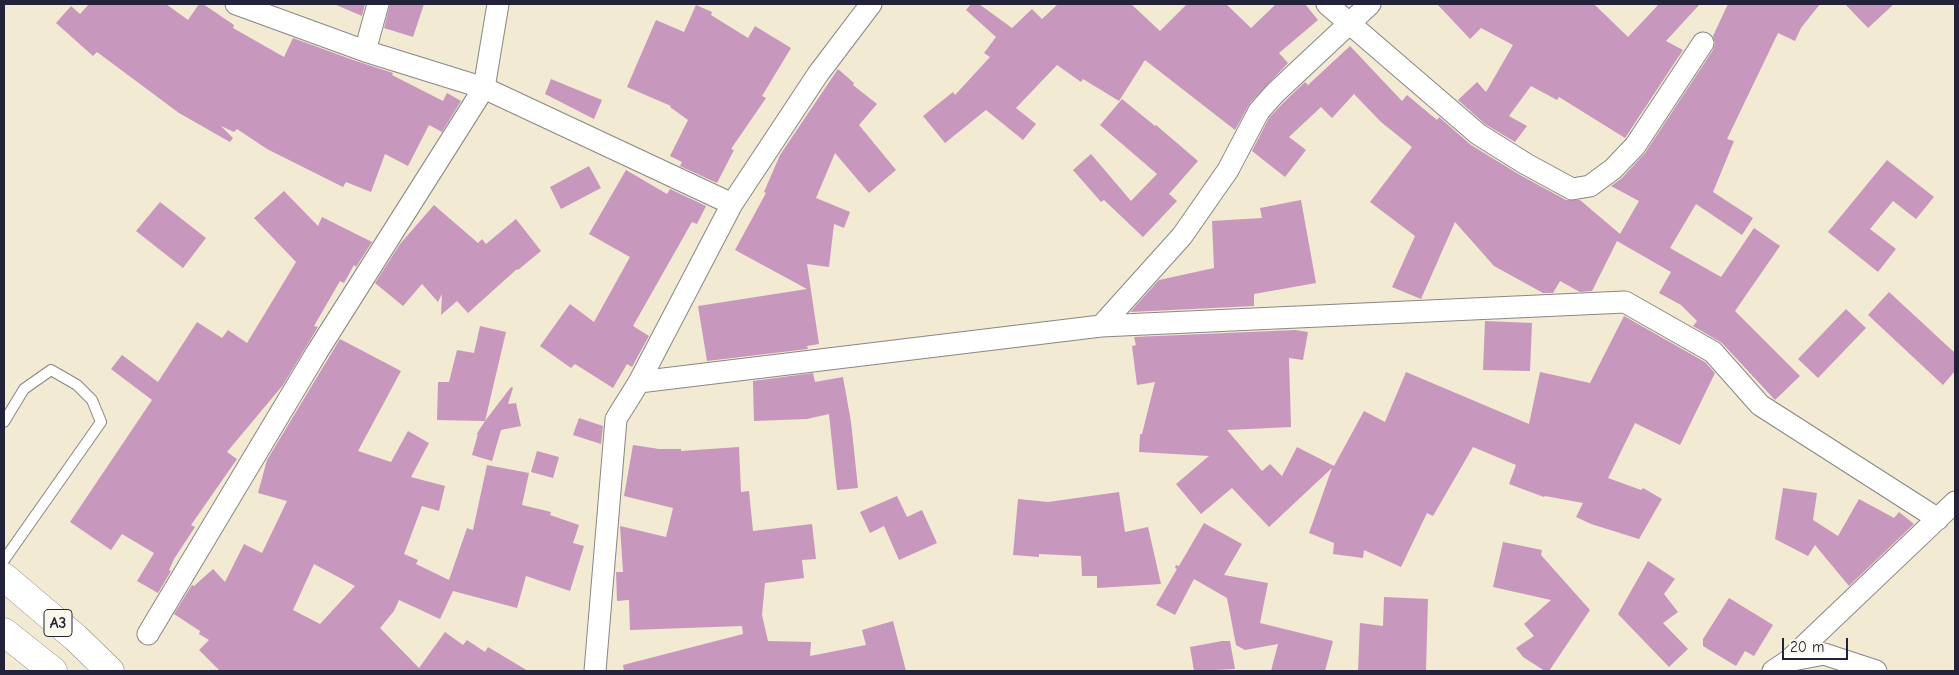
<!DOCTYPE html>
<style>
body{margin:0}
#map{position:relative;width:1959px;height:675px;overflow:hidden;background:#f2ead2;font-family:"Comic Neue",sans-serif}
canvas{display:block}
.frame{position:absolute;inset:0;border:5px solid #22223b;pointer-events:none}
.scale{position:absolute;left:1782px;top:638px;width:66px;height:22px;box-sizing:border-box;border:2px solid #22223b;border-top:0;padding-left:6px;font-size:15px;line-height:18px;white-space:nowrap;color:#22223b;-webkit-text-stroke:4px #fbf7ec;paint-order:stroke}
</style>
<div id="map">
<canvas width="1959" height="675"></canvas>
<div class="frame"></div>
<div class="scale">20 m</div>
</div>
<script>
const g = document.querySelector('canvas').getContext('2d');
g.lineJoin = 'round';
function fill(path, color) { g.fillStyle = color; g.fill(path, 'evenodd'); }
const toPath = rows => new Path2D(rows.map(r => 'M' + r).join(''));
function stroke(path, color, width, dash) { g.strokeStyle = color; g.lineWidth = width; g.lineCap = dash ? 'butt' : 'round'; g.setLineDash(dash || []); g.stroke(path); }
function drawText(font, color, halo, rows, align = 'center') {
  g.font = font + ' "Comic Neue",sans-serif'; g.lineWidth = 4.5; g.setLineDash([]); g.textBaseline = 'middle'; g.strokeStyle = halo; g.fillStyle = color; for (const [text, x, y, turn = 0] of rows) {
    g.save(); g.translate(x, y); g.rotate((+turn || 0) * Math.PI / 180); g.textAlign = isNaN(turn) ? turn : align; if (halo) g.strokeText(text, 0, 0); g.fillText(text, 0, 0); g.restore();
  }
}
fill(toPath([
 [89,4,166,4,188,20,199,4,203,4,234,25,233,28,284,57,293,38,353,60,393,73,392,75,443,101,447,93,461,101,442,132,429,125,408,166,385,154,371,192,346,182,343,187,267,149,237,129,234,132,221,126,233,138,230,142,179,113,97,52,93,56,56,23,71,6,80,14],
 [334,4,365,4,362,16],
 [390,4,424,4,413,37,384,28],
 [971,4,979,4,1012,28,1032,9,1042,19,1058,4,1131,4,1160,31,1187,4,1226,4,1251,28,1276,4,1305,4,1318,20,1279,53,1288,63,1250,103,1235,130,1145,60,1119,101,1083,79,1081,82,1057,65,1016,108,1036,124,1023,140,986,110,945,143,923,116,953,92,955,95,990,57,984,53,996,37,966,10],
 [1437,4,1594,4,1628,37,1659,4,1700,4,1666,41,1683,50,1625,138,1559,97,1557,100,1531,86,1509,116,1527,126,1515,142,1485,124,1458,100,1477,82,1486,92,1513,45,1481,28,1470,39],
 [1728,4,1820,4,1801,28,1795,41,1778,33,1727,139,1734,141,1713,192,1753,218,1742,235,1696,204,1670,248,1721,277,1754,228,1780,246,1735,311,1800,376,1775,400,1722,343,1693,326,1697,321,1681,305,1659,293,1671,272,1617,241,1592,291,1580,292,1560,281,1553,293,1543,293,1494,266,1455,222,1421,299,1392,287,1415,236,1370,202,1412,147,1381,122,1354,94,1332,118,1321,107,1289,137,1306,150,1285,177,1252,151,1269,118,1284,102,1305,82,1308,85,1350,46,1402,101,1407,95,1437,120,1439,117,1471,145,1520,175,1566,200,1580,200,1620,234,1639,201,1611,186,1622,178,1645,153,1713,50,1715,43,1713,36],
 [1845,4,1894,4,1868,28],
 [696,5,712,12,711,15,748,38,755,26,791,48,762,96,766,98,731,149,734,150,717,183,680,166,682,162,670,156,688,120,670,107,671,106,627,87,656,20,684,32],
 [838,69,854,83,853,85,877,104,859,125,896,170,869,193,835,153,816,198,850,212,844,228,834,224,829,267,807,264,819,344,807,346,808,349,707,361,698,306,807,289,735,250,766,193,764,192,780,155],
 [551,79,602,100,594,119,545,94],
 [1122,99,1155,126,1156,125,1198,161,1169,194,1177,201,1143,237,1104,200,1101,202,1073,170,1091,154,1131,201,1157,174,1100,125],
 [1887,160,1934,197,1916,219,1893,201,1870,229,1896,249,1878,272,1828,232],
 [589,166,601,188,561,209,550,187],
 [626,170,667,194,670,189,706,206,697,224,692,222,633,326,649,336,632,367,627,364,613,388,575,364,571,368,540,346,570,304,594,322,630,257,589,234],
 [284,191,318,226,322,217,372,242,356,267,354,265,344,283,340,281,314,326,318,327,283,385,227,452,237,459,191,525,195,527,174,559,169,570,171,571,158,593,137,581,154,553,122,534,111,550,70,522,152,400,111,369,122,355,158,382,197,322,222,338,228,330,247,343,296,262,254,218],
 [1301,200,1316,283,1254,294,1254,306,1130,312,1159,280,1214,268,1212,221,1262,218,1260,208],
 [160,202,206,238,183,268,136,231],
 [434,205,478,243,482,239,486,244,516,219,541,251,518,270,517,269,468,313,457,301,441,315,442,294,438,302,422,284,403,306,375,283,400,244],
 [1889,292,1955,353,1955,371,1943,385,1868,315],
 [1846,309,1866,328,1818,378,1798,359],
 [1624,316,1705,362,1715,373,1680,445,1635,423,1608,478,1641,490,1643,488,1662,499,1639,539,1591,524,1576,517,1583,503,1545,496,1544,497,1509,484,1516,465,1473,447,1433,516,1427,513,1401,567,1364,550,1363,558,1333,554,1334,543,1309,533,1332,468,1269,527,1232,488,1201,514,1176,484,1209,456,1139,452,1140,434,1142,434,1155,382,1137,385,1132,346,1136,345,1134,337,1295,330,1308,332,1303,360,1289,358,1291,427,1227,430,1262,471,1270,464,1282,476,1297,447,1334,466,1364,411,1385,422,1406,372,1529,424,1540,372,1590,383],
 [1485,321,1532,323,1530,371,1483,370],
 [480,326,506,332,485,421,511,387,513,388,508,404,516,403,521,426,501,430,492,461,472,455,478,434,476,435,485,421,437,420,438,382,449,382,457,350,474,353],
 [340,339,401,371,358,451,391,462,408,431,429,443,411,477,445,486,439,511,422,506,404,554,418,560,416,564,449,580,467,528,473,530,487,465,529,473,522,505,551,512,550,515,579,525,573,543,584,546,570,591,526,576,517,608,453,591,440,619,399,600,394,611,380,628,419,668,445,632,463,645,467,640,485,652,488,647,528,671,220,671,199,650,209,640,199,634,200,631,174,614,192,585,194,586,213,569,225,582,244,544,262,553,287,501,258,493,267,460],
 [314,564,355,586,320,624,293,610],
 [813,373,815,382,843,377,851,422,858,488,837,490,829,414,807,419,754,421,753,381],
 [579,418,603,426,601,444,573,435],
 [633,445,659,449,681,449,681,451,739,447,741,492,749,491,753,531,812,524,816,559,802,560,804,578,765,583,762,615,768,641,811,642,810,656,866,645,862,630,893,621,906,671,624,671,623,665,743,634,742,626,630,630,629,600,617,601,616,572,623,572,620,526,666,537,673,508,624,496],
 [537,451,559,457,553,478,531,472],
 [1783,488,1817,493,1813,520,1838,536,1859,499,1894,518,1899,512,1914,524,1849,586,1815,545,1808,556,1775,539],
 [1119,492,1125,532,1148,527,1161,584,1097,588,1097,576,1082,576,1081,556,1039,554,1039,557,1013,555,1018,499,1048,502],
 [897,496,907,517,922,510,937,543,899,560,884,526,870,533,860,512],
 [1204,523,1242,544,1224,575,1268,583,1260,623,1333,641,1325,671,1271,671,1278,644,1245,650,1236,645,1227,598,1194,579,1175,615,1156,605,1177,569,1175,568,1176,565,1179,566],
 [1503,542,1542,550,1541,555,1590,610,1549,671,1545,671,1523,657,1516,648,1534,636,1524,624,1551,600,1493,587],
 [1648,561,1675,579,1664,594,1678,612,1663,623,1688,649,1669,667,1618,614],
 [1384,597,1428,599,1426,671,1358,671,1360,623,1383,626],
 [1729,598,1773,625,1754,656,1745,651,1736,666,1703,646,1703,639],
 [1222,641,1230,641,1235,669,1194,671,1190,647]
]), '#c897be');
const service = toPath([
 [4,422,24,389,51,370,77,385,92,400,101,422,4,560]
]);
const minor = toPath([
 [236,4,365,51,484,88,732,204],
 [1327,4,1478,134,1526,164,1572,189,1590,186,1613,169,1635,146,1703,43],
 [365,51,378,4],
 [1101,326,1182,236,1228,170,1259,111,1275,93,1370,4],
 [639,382,1101,326,1625,302,1713,352,1760,405,1938,519],
 [148,634,317,352,484,88,498,4],
 [1788,661,1824,654,1876,671],
 [595,671,616,419,639,382,732,204,818,74,871,4],
 [1773,671,1788,661,1955,502]
]);
const trunk = toPath([
 [4,577,76,638,110,671],
 [4,632,53,671]
]);
stroke(service, '#8a8686', 12);
stroke(minor, '#8a8686', 23);
stroke(trunk, '#8a8686', 29);
stroke(service, '#fff', 10);
stroke(minor, '#fff', 21);
stroke(trunk, '#fff', 28);
for (const [x, y, w] of [
 [58,623,28]
]) { const box = new Path2D(); box.roundRect(x - w / 2, y - 13.5, w, 27, 4); g.fillStyle = '#fbf7ec'; g.fill(box); stroke(box, '#22223b', 1); }
drawText('bold 16px', '#22223b', null, [
 ["A3",58,623]
]);
</script>
